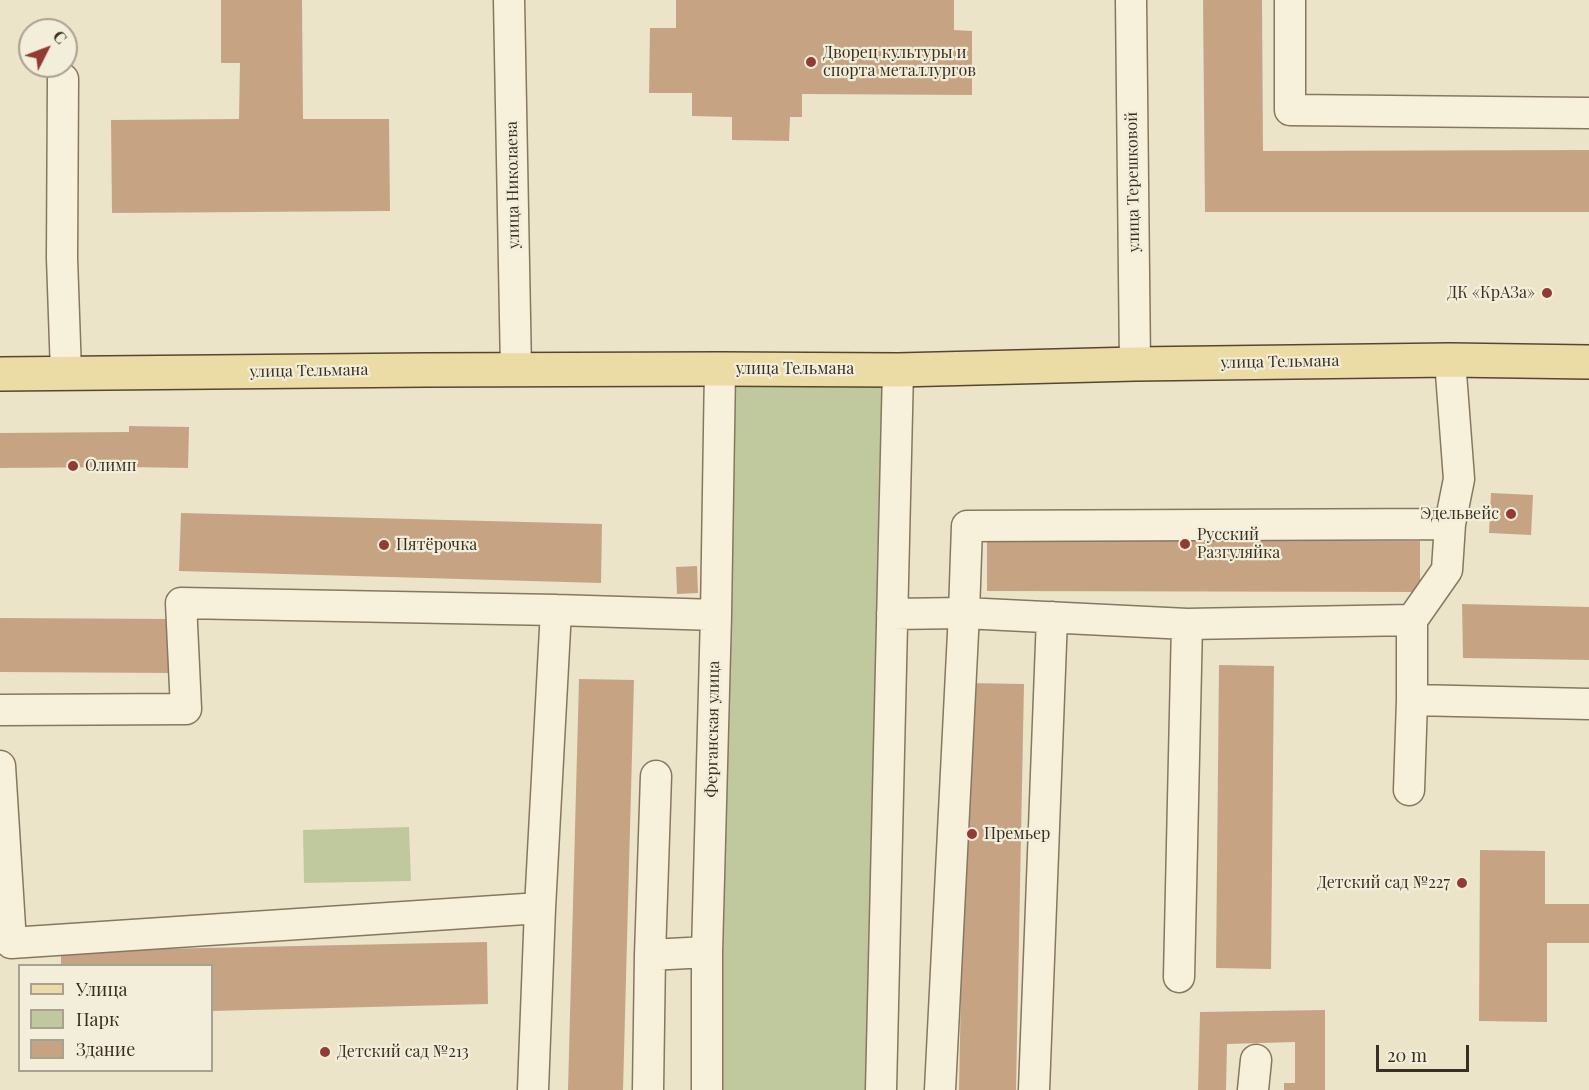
<!DOCTYPE html>
<meta charset="utf-8">
<style>
body{margin:0}
#map{position:relative;width:1589px;height:1090px;overflow:hidden;background:#ebe4c9;font-family:"Playfair Display",serif}
canvas{display:block}
.legend{position:absolute;left:18px;top:964px;width:195px;height:108px;box-sizing:border-box;background:#f3eed9;border:2px solid #a8a190;margin:0;padding:8px 10px;list-style:none;font-size:18px;color:#382e22}
.legend li{display:flex;align-items:center;gap:12px;height:30px}
.legend b{width:30px;border:2px solid #a8a190}
.north{position:absolute;left:18px;top:18px;width:60px;height:60px;box-sizing:border-box;background:#f3eed9;border:2px solid #a8a190;border-radius:50%;rotate:48deg;font-size:16px;font-weight:700;line-height:24px;text-align:center;color:#382e22}
.north::after{content:'';display:block;margin:auto;width:21px;height:27px;background:#913b34;clip-path:polygon(50% 0,100% 100%,50% 72%,0 100%)}
.scale{position:absolute;left:1376px;top:1045px;width:93px;height:27px;box-sizing:border-box;border:3px solid #382e22;border-top:0;padding-left:8px;font-size:18px;line-height:21px;white-space:nowrap;color:#382e22;-webkit-text-stroke:4px #f3eed9;paint-order:stroke}
</style>
<div id="map">
<canvas width="1589" height="1090"></canvas>
<ul class="legend">
<li><b style="height:8px;background:#ebdba5"></b>Улица</li>
<li><b style="height:16px;background:#c0c99e"></b>Парк</li>
<li><b style="height:16px;background:#c6a483"></b>Здание</li>
</ul>
<div class="north">С</div>
<div class="scale">20 m</div>
</div>
<script>
const g = document.querySelector('canvas').getContext('2d');
g.lineJoin = 'round';
function fill(path, color) { g.fillStyle = color; g.fill(path, 'evenodd'); }
const toPath = rows => new Path2D(rows.map(r => 'M' + r).join(''));
function stroke(path, color, width, dash) { g.strokeStyle = color; g.lineWidth = width; g.lineCap = dash ? 'butt' : 'round'; g.setLineDash(dash || []); g.stroke(path); }
function drawText(font, color, halo, rows, align = 'center') {
  g.font = font + ' "Playfair Display",serif'; g.lineWidth = 4.5; g.setLineDash([]); g.textBaseline = 'middle'; g.strokeStyle = halo; g.fillStyle = color; for (const [text, x, y, turn = 0] of rows) {
    g.save(); g.translate(x, y); g.rotate((+turn || 0) * Math.PI / 180); g.textAlign = isNaN(turn) ? turn : align; if (halo) g.strokeText(text, 0, 0); g.fillText(text, 0, 0); g.restore();
  }
}
fill(toPath([
 [720,369,898,370,881,1090,707,1090],
 [409,827,411,881,304,883,303,830]
]), '#c0c99e');
fill(toPath([
 [221,0,302,0,303,119,389,119,390,211,112,213,111,120,239,119,240,63,221,63],
 [676,0,954,0,954,30,972,31,972,95,802,94,802,117,790,117,789,141,732,140,732,117,692,116,692,93,649,93,650,28,676,28],
 [1203,0,1262,0,1263,151,1589,150,1589,212,1205,212],
 [129,426,189,427,188,468,128,467,0,468,0,433,129,432],
 [1491,493,1533,495,1531,535,1489,533],
 [181,513,602,524,601,583,179,571],
 [987,540,1420,541,1420,592,987,591],
 [697,566,698,593,677,594,676,567],
 [1462,604,1589,607,1589,660,1463,658],
 [0,618,175,619,175,673,0,672],
 [1219,665,1274,666,1271,969,1216,968],
 [579,679,634,680,623,1090,568,1090],
 [967,683,1024,684,1016,1090,959,1090],
 [1480,850,1545,851,1545,904,1589,904,1589,943,1547,943,1547,1022,1479,1021],
 [487,942,488,1004,212,1011,212,966,61,966,61,951],
 [1325,1010,1325,1090,1284,1090,1284,1083,1295,1083,1295,1042,1227,1044,1226,1090,1198,1090,1200,1012]
]), '#c6a483');
const minor = toPath([
 [509,0,516,370],
 [1131,0,1135,364],
 [1290,0,1290,110,1589,113],
 [63,79,62,258,66,373],
 [1450,360,1459,479,1450,524,1447,570,1412,620,1412,700,1589,704],
 [892,614,964,613,1187,624,1412,620],
 [0,710,186,709,181,603,556,610,716,615],
 [0,766,11,943,540,908,533,1090],
 [1409,790,1412,700],
 [540,908,556,610],
 [650,955,707,952],
 [1179,977,1187,624],
 [648,1090,650,955,656,776],
 [707,1090,707,952,716,615,720,369],
 [881,1090,898,370],
 [940,1090,964,613,967,526,1450,524],
 [1034,1090,1052,617],
 [1253,1090,1256,1060]
]);
const major = toPath([
 [0,374,425,370,720,369,898,370,1135,364,1450,360,1589,362]
]);
stroke(minor, '#87775f', 33);
stroke(major, '#554633', 36);
stroke(minor, '#f7f1dc', 30);
stroke(major, '#ebdba5', 33);
for (const [x, y, r, color] of [
 [811,62,6,"#913b34"],
 [1547,293,6,"#913b34"],
 [73,466,6,"#913b34"],
 [1511,514,6,"#913b34"],
 [1185,544,6,"#913b34"],
 [384,545,6,"#913b34"],
 [972,834,6,"#913b34"],
 [1462,883,6,"#913b34"],
 [325,1052,6,"#913b34"]
]) { const dot = new Path2D(); dot.arc(x, y, r, 0, 2 * Math.PI); g.fillStyle = color; g.fill(dot); stroke(dot, '#f3eed9', 2); }
drawText('16px', '#382e22', '#f3eed9', [
 ["Дворец культуры и",823,53],
 ["спорта металлургов",823,71],
 ["ДК «КрАЗа»",1535,293,"right"],
 ["Олимп",85,466],
 ["Эдельвейс",1499,514,"right"],
 ["Русский",1197,535],
 ["Разгуляйка",1197,553],
 ["Пятёрочка",396,545],
 ["Премьер",984,834],
 ["Детский сад №227",1450,883,"right"],
 ["Детский сад №213",337,1052]
], 'left');
drawText('16px', '#382e22', '#f3eed9', [
 ["улица Терешковой",1133,182,-91],
 ["улица Николаева",513,185,-91],
 ["улица Тельмана",1280,362,-1],
 ["улица Тельмана",795,369],
 ["улица Тельмана",309,371,-1],
 ["Ферганская улица",713,729,-89]
]);
</script>
